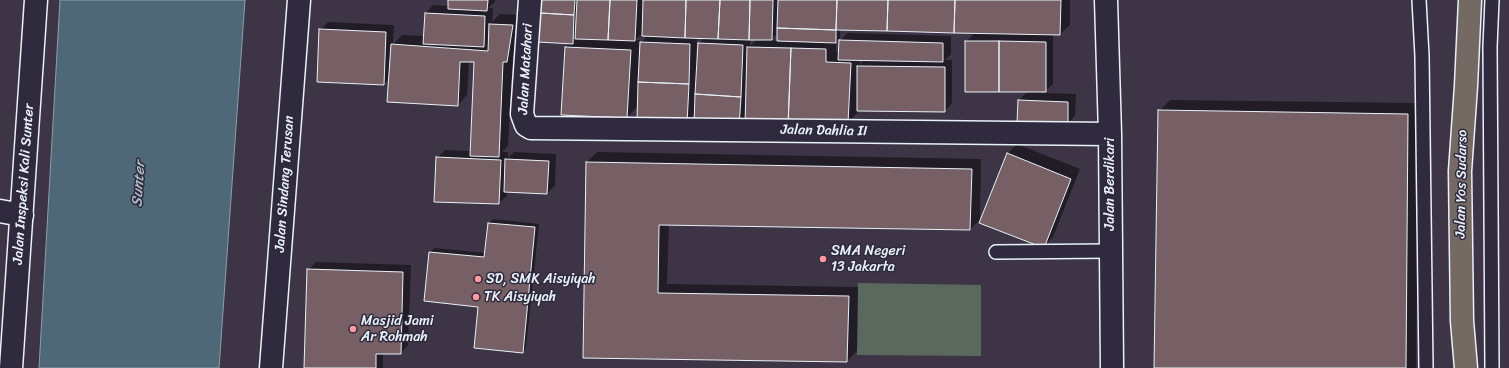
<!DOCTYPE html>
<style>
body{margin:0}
canvas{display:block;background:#3d3545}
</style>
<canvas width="1509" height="368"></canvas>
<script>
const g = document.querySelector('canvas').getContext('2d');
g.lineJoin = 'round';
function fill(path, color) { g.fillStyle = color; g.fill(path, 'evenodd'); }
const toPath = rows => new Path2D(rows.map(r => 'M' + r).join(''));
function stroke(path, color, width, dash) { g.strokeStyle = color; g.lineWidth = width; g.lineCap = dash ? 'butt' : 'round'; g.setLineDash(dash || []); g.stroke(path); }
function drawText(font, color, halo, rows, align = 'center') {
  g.font = font + ' Sriracha,sans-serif'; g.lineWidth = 3; g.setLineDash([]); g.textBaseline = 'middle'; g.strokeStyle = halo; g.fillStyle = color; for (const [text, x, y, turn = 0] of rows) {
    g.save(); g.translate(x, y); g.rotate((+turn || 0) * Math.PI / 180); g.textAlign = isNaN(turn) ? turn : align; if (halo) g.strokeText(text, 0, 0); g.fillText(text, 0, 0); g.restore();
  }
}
fill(toPath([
 [858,283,981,285,981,356,857,355]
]), '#5b685d');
const water = toPath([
 [60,0,245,0,219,368,39,368,60,0]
]);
fill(water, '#4e6877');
stroke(water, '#8c9fab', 1);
fill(toPath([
 [449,0,495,0,495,2,488,8,493,8,492,22,500,14,522,15,517,51,513,56,508,146,502,152,508,152,508,158,514,152,556,154,555,186,547,193,507,191,507,196,499,203,437,158,445,150,471,151,475,61,469,61,467,95,458,105,390,78,384,84,320,30,328,22,394,25,393,44,402,35,424,36,426,13,433,5,449,6],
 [541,0,1070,0,1070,25,1060,34,1053,34,1053,84,1045,91,1041,91,1041,93,1076,94,1075,116,1067,124,1019,100,1028,91,966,42,975,32,840,29,840,38,836,42,836,52,839,52,840,41,847,33,951,36,951,54,945,60,952,60,952,103,945,111,858,110,858,112,848,122,739,126,695,113,686,123,639,105,627,117,562,114,566,47,570,43],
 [644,32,648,35,640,44,640,40,635,40],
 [778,33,778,41,770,40],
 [697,37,705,37,699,43,698,58,696,58],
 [750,38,757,39,750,46],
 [860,59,865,59,860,65],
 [1170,100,1419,103,1416,368,1155,368,1159,111],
 [1017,144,1080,169,1053,237,1043,247,1007,154],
 [597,152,981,159,980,220,970,229,669,224,667,284,858,287,857,351,847,361,584,357,587,162],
 [493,219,539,224,526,348,522,352,430,252,435,248,486,253,489,223],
 [316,262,411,265,408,345,401,353,383,353,383,368,305,368,308,270]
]), '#0007');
const building = toPath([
 [448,0,488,0,487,11,448,9,448,0],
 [540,0,575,0,574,15,540,13,540,0],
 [577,0,610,0,608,40,575,39,577,0],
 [610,0,637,0,635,41,608,40,610,0],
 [643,0,686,0,685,38,642,36,643,0],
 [686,0,720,0,718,39,685,38,686,0],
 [720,0,750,0,749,40,718,39,720,0],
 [750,0,773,0,772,40,749,40,750,0],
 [778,0,837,0,836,30,777,28,778,0],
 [837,0,888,0,887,31,836,30,837,0],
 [888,0,955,0,954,33,887,31,888,0],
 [955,0,1061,0,1060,35,954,33,955,0],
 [425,13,485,16,484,47,423,44,425,13],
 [540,13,574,15,573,44,538,42,540,13],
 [489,24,513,25,507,62,503,62,499,157,470,156,474,62,460,62,458,106,387,102,391,44,488,51,489,24],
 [777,28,836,30,836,43,777,41,777,28],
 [319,29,386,32,384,85,317,82,319,29],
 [839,40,943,43,943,62,838,60,839,40],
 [965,41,999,41,999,92,965,92,965,41],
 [999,41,1046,42,1046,92,999,92,999,41],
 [640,42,690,44,689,84,638,82,640,42],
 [698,43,743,45,741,97,695,94,698,43],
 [565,47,631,50,627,118,561,115,565,47],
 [747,47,791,48,788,126,745,125,747,47],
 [791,48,826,49,826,62,851,63,848,123,788,126,791,48],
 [857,66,945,67,945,112,857,111,857,66],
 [638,82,689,84,687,124,637,122,638,82],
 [695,94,741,97,739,127,694,125,695,94],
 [1018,100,1068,102,1068,125,1017,123,1018,100],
 [1158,110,1408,114,1406,368,1154,368,1158,110],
 [1007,153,1071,179,1044,248,979,223,1007,153],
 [436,157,501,160,499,204,434,202,436,157],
 [505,159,549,161,547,194,504,192,505,159],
 [586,162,972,169,970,230,659,225,658,293,849,296,847,362,583,358,586,162],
 [488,223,535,227,523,353,474,348,478,307,424,301,429,252,484,257,488,223],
 [307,269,403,272,401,354,376,354,376,368,304,368,307,269]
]);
fill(building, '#766065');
stroke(building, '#e8f1f8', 1);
const service = toPath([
 [1419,0,1422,56,1426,368],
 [1492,0,1490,47,1492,368],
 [996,252,1111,251]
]);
const minor = toPath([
 [530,0,522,114,526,125,531,128,1110,134],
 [1106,0,1110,134,1112,368],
 [0,211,22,215]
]);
const tertiary = toPath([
 [11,368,36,0],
 [271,368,299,0]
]);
const trunk = toPath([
 [1466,368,1462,321,1460,171,1466,86,1470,0]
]);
stroke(service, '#e8f1f8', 16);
stroke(minor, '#e8f1f8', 25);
stroke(tertiary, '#e8f1f8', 25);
stroke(trunk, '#e8f1f8', 25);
stroke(service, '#2f2a3d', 13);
stroke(minor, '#2f2a3d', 22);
stroke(tertiary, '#2f2a3d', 22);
stroke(trunk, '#756964', 22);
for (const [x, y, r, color] of [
 [823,259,4,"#ff9aa2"],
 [478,279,4,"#ff9aa2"],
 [476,297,4,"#ff9aa2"],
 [353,329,4,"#ff9aa2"]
]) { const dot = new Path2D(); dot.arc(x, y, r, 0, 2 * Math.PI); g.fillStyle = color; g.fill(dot); stroke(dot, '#2f2a3d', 1.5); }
drawText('14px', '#e8f1f8', '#2f2a3d', [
 ["Jalan Matahari",526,69,-87],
 ["Jalan Dahlia II",824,131,1],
 ["Jalan Inspeksi Kali Sunter",24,184,-86],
 ["Jalan Sindang Terusan",285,184,-86],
 ["Jalan Berdikari",1110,184,-90],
 ["Jalan Yos Sudarso",1462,184,-89]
]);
drawText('14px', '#e8f1f8', '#2f2a3d', [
 ["SMA Negeri",831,251],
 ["13 Jakarta",831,267],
 ["SD, SMK Aisyiyah",486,279],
 ["TK Aisyiyah",484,297],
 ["Masjid Jami",361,321],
 ["Ar Rohmah",361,337]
], 'left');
drawText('italic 15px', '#aabac4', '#2f2a3d', [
 ["Sunter",139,184,-86]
]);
</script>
